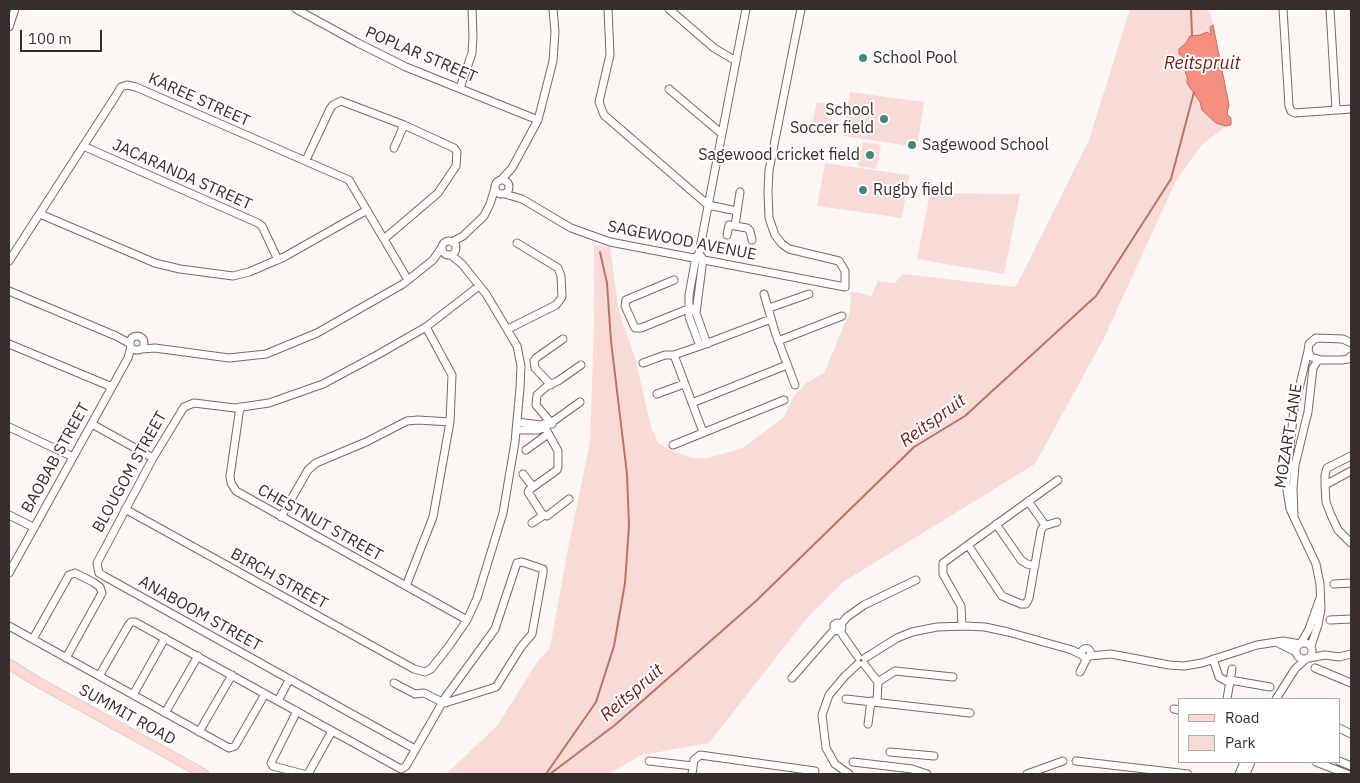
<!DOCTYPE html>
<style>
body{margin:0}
#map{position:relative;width:1360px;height:783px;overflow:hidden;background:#fcf6f5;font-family:"IBM Plex Sans",sans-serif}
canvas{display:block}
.frame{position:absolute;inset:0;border:10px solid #372d2b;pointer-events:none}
.legend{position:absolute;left:1178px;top:698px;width:162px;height:65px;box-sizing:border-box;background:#fff;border:1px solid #afabaa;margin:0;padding:6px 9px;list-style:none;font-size:15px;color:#372d2b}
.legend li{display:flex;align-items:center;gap:10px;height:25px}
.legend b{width:25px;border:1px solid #afabaa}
.scale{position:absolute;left:20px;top:30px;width:82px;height:22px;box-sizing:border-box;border:2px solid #372d2b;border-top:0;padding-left:6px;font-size:15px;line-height:18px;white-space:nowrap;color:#372d2b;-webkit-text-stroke:4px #fff;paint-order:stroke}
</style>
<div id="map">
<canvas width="1360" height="783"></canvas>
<div class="frame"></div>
<ul class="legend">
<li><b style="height:6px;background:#fed8d2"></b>Road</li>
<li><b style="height:14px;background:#f8dbd6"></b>Park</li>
</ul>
<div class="scale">100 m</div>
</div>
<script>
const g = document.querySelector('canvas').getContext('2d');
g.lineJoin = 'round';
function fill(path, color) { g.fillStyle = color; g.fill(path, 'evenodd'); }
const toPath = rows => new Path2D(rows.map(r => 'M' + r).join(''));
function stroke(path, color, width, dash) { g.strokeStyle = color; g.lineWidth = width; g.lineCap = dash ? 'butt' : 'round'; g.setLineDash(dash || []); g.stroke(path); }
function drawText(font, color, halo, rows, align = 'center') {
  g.font = font + ' "IBM Plex Sans",sans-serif'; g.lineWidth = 4; g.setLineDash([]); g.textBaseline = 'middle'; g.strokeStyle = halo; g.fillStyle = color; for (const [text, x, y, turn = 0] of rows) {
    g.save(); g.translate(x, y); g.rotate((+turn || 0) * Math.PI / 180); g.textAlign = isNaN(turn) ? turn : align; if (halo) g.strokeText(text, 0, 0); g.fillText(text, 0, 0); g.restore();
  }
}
fill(toPath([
 [1130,9,1204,9,1211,13,1213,25,1211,35,1179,49,1187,83,1226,126,1202,145,1176,181,1103,340,1035,464,843,582,807,618,709,743,642,755,608,774,446,774,497,726,538,661,550,648,567,554,590,442,594,326,594,245,610,247,619,312,635,358,651,427,658,443,674,452,693,458,708,458,743,448,784,417,794,396,806,383,824,373,850,312,851,292,861,293,871,297,878,281,895,283,903,274,1016,287,1089,140],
 [850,92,924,102,917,147,843,136],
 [817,102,832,105,825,136,810,133],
 [863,142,881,145,876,169,858,166],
 [825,163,909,175,902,218,817,206],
 [930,193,1020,194,1004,274,917,259]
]), '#f8dbd6');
const water = toPath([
 [1213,25,1229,105,1227,114,1231,118,1231,125,1226,126,1216,123,1202,110,1200,102,1187,83,1187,77,1182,62,1183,57,1179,54,1179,49,1186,43,1190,36,1200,35,1207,32,1211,35,1210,27,1213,25]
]);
fill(water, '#f68f80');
stroke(water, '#bd7266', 1);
stroke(toPath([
 [1191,9,1192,36],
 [546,774,596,702,614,646,625,583,629,526,627,474,611,341,607,283,600,252],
 [550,774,615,725,756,601,914,447,965,416,1096,296,1171,179,1194,92]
]), '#bd7266', 2);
const minor = toPath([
 [296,9,358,43,406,67,538,120],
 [608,9,610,55,599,102,604,115,708,205,737,211],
 [669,9,714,48,736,61],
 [1283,9,1289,106,1291,111,1295,113,1351,109],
 [1330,9,1336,110],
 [9,27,15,9],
 [460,88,472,53,473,37,472,9],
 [669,89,722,134],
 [83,146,258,223,262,226,278,260],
 [394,148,404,125],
 [306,160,330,109,333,105,341,101,404,125,454,148,457,152,456,166,438,193,384,239],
 '495 187a7 7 0 1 1 14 0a7 7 0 1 1-14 0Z',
 [501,180,512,168,538,120,553,61,555,32,553,9],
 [505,194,522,199,571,228,610,242,845,287,845,271,839,261,789,249,782,244,775,235,769,218,768,192,769,170,801,9],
 [40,214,155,263,180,269,233,276,249,272,284,257,367,210],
 [735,226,740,192],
 [727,235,729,225,747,228,750,231,752,240],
 '442 248a7 7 0 1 1 14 0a7 7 0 1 1-14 0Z',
 [452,242,463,236,484,216,490,204,495,188],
 [700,255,703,259,696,313,707,344],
 [9,261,115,97,121,87,127,85,136,87,349,180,408,280],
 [674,280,626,300,625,306,635,328,641,328,688,309,696,308],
 [9,291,116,336,129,343],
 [764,294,775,332,795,385],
 [769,308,809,294],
 [508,329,556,305,562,297,561,276,558,268,517,243],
 '130 343a7 7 0 1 1 14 0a7 7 0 1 1-14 0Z',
 [778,341,842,316],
 [1351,343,1343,339,1316,338,1309,344,1308,351,1311,357,1321,360,1342,360,1348,359,1351,356],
 [9,344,112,387],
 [700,346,689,317,689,295,696,257,699,253,746,9],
 [141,349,155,348,229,358,266,354,317,333,403,284,433,260,442,247],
 [1308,351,1294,409,1286,484,1290,509,1316,564,1320,584,1321,609,1318,625,1311,646],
 [674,355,703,432],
 [643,363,665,355,674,355,700,346,771,319],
 [551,385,535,368,534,361,536,358,563,339],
 [657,394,684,384],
 [692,403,787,365],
 [240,407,230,476,231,483,236,491,467,620],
 [518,422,547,426],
 [92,424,153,458],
 [543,424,558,451,558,467,557,470,529,490,528,492,542,514,547,516,569,499],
 [552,424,536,405,537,395,547,386,558,381,581,365],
 [9,427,73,457],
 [517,430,538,430,544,428,580,402],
 [673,445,784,400],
 [526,450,548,434],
 [1351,456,1327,468,1325,475,1325,485,1326,502,1331,515,1338,530,1351,543],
 [523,474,533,487],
 [1325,485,1351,471],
 [1028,501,1045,525],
 [125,509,414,669,425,672,431,669,449,646,467,620,477,598,503,513,515,442,520,388,521,366,517,346,486,294,462,264,451,255],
 [9,515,33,527],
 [1294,515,1293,489,1295,465,1308,412,1313,368,1318,360],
 [281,517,308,470,316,463,366,442,407,421,418,420,450,422],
 [532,523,544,515],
 [996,524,1021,560,1027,564,1035,566],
 [968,545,1002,596,1021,604,1026,604,1029,598,1041,530,1044,526,1057,522],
 [9,573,128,358,131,347],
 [1334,584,1351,583],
 [406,586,433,517,450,422,452,375,426,327],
 [1330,620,1351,619],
 [841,624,837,623,834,625,834,630,840,631,842,628,841,624,847,617,864,605,916,580],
 [9,626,229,748,235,746,265,694],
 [962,626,961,606,943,574,943,563,1058,480],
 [840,631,858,657],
 [33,639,69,575,75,573,93,582,100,587,102,593,66,658],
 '1296 651a8 8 0 1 1 16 0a8 8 0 1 1-16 0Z',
 [1278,643,1296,652],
 [1301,643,1309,629,1320,598],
 '1081.5 653a4.5 4.5 0 1 1 9 0a4.5 4.5 0 1 1-9 0Z',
 [1090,656,1111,654,1169,665,1184,666,1202,663,1257,645,1283,641,1300,644],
 [865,658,897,638,912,632,937,627,966,626,985,627,1008,632,1072,650,1082,655],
 [1309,658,1325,655,1339,657,1351,654],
 [1213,659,1219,677,1230,683],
 [864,664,878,682,877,702],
 [1315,668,1351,683],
 [1080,672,1087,658],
 [99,676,128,626,131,622,135,622,401,769,406,766,441,705,442,702,450,691,495,629,517,563,522,562,543,569,543,573,532,634,521,647,496,687,445,703,442,702,424,693,415,694,394,683],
 [792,678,834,630],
 [1230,680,1270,687],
 [878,682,895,671,953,677],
 [133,695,165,638],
 [846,699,970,713],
 [1227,699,1232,669],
 [1276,699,1295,669,1306,659],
 [278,701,289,680],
 [1174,709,1179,710],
 [297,711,271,763,273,766,303,774],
 [165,713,198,656],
 [868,724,871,701],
 [1339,728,1351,734],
 [199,732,232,675],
 [415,749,104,576,99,573,97,563,153,458,184,407,194,403,235,408,269,403,323,384,379,354,426,327,479,286],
 [890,752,934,756],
 [649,761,693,766],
 [1076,761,1188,774],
 [1339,761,1351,766],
 [853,762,912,769,927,774],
 [1316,762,1347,774],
 [308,774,332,731],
 [692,774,694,760,700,755,815,771],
 [849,774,835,764,826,748,822,715,829,695,845,676,858,664],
 [1027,774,1063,761],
 [1239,774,1244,762],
 [1246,774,1251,762]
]);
const major = toPath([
 [9,664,36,681,204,774]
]);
stroke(minor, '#7e6662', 9);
stroke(major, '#d3d1d0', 11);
stroke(minor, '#fff', 7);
stroke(major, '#fed8d2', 9);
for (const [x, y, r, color] of [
 [863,58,5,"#45887b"],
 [884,119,5,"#45887b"],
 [912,145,5,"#45887b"],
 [870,155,5,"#45887b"],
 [863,190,5,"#45887b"]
]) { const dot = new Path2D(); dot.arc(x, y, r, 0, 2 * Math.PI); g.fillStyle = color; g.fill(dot); stroke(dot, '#fff', 2); }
drawText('16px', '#372d2b', '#fff', [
 ["POPLAR STREET",421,55,23],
 ["KAREE STREET",199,100,24],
 ["JACARANDA STREET",182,175,24],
 ["SAGEWOOD AVENUE",682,241,11],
 ["MOZART LANE",1289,436,-81],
 ["BAOBAB STREET",56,458,-61],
 ["BLOUGOM STREET",130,472,-61],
 ["CHESTNUT STREET",320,523,29],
 ["BIRCH STREET",279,579,29],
 ["ANABOOM STREET",200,614,29],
 ["SUMMIT ROAD",127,715,29]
]);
drawText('16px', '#372d2b', '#fff', [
 ["School Pool",873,58],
 ["School",874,110,"right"],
 ["Soccer field",874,128,"right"],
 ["Sagewood School",922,145],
 ["Sagewood cricket field",860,155,"right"],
 ["Rugby field",873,190]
], 'left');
drawText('italic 18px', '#741a12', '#fff', [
 ["Reitspruit",1202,64],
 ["Reitspruit",933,421,-36],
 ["Reitspruit",632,693,-41]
]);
</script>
